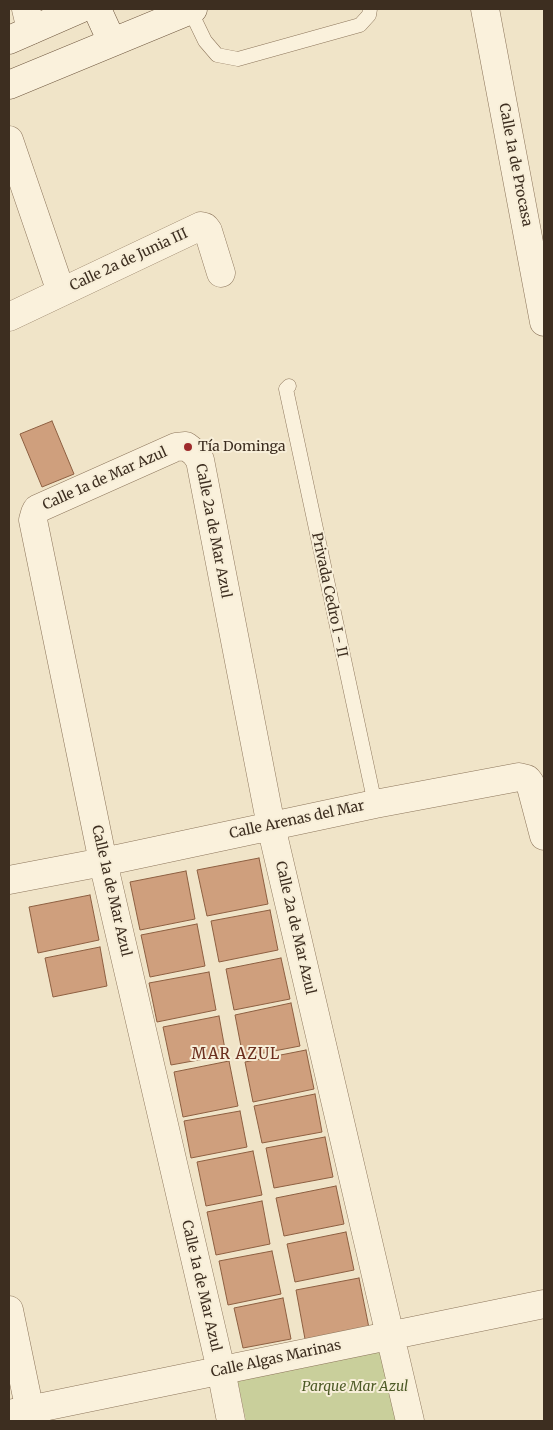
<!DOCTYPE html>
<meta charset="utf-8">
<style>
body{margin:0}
#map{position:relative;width:553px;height:1430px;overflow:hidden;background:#f0e4c8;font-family:Merriweather,serif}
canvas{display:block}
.frame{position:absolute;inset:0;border:10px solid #3d2e20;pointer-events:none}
</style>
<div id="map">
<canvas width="553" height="1430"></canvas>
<div class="frame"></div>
</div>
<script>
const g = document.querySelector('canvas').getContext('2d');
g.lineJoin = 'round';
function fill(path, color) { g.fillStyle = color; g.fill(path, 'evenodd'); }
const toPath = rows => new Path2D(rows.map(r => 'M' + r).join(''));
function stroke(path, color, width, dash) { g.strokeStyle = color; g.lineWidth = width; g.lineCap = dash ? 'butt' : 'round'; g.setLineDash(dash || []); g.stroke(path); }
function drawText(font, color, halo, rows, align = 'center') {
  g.font = font + ' Merriweather,serif'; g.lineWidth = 4; g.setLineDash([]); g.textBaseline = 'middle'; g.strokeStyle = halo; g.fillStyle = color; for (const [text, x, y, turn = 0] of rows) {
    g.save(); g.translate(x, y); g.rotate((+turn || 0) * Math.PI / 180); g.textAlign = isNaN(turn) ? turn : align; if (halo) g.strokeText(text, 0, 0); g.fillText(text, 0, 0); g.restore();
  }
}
fill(toPath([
 [381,1347,397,1421,246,1421,237,1378]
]), '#c9cf9b');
const building = toPath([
 [52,421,74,474,42,487,20,434,52,421],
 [259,858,268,904,207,916,197,870,259,858],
 [186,871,195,919,140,930,130,882,186,871],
 [90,895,99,940,38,953,29,907,90,895],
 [270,910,278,950,219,962,211,921,270,910],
 [197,924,205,966,150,977,141,935,197,924],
 [100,947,107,986,53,997,45,958,100,947],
 [281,958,290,999,234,1010,226,969,281,958],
 [209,972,216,1010,157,1022,149,983,209,972],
 [291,1003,300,1046,243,1057,235,1015,291,1003],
 [219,1016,226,1055,171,1065,163,1027,219,1016],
 [306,1050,314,1089,253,1102,245,1062,306,1050],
 [229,1061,238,1106,183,1117,174,1072,229,1061],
 [315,1094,322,1132,262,1143,254,1106,315,1094],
 [240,1111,247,1147,191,1158,184,1121,240,1111],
 [325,1137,333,1177,274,1188,266,1148,325,1137],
 [253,1151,262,1195,206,1206,197,1162,253,1151],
 [336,1186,344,1224,284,1236,276,1198,336,1186],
 [262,1201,270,1244,216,1255,207,1212,262,1201],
 [346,1232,354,1270,295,1282,287,1244,346,1232],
 [272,1251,281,1294,228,1305,219,1261,272,1251],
 [359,1278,369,1328,305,1339,296,1290,359,1278],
 [283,1298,291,1339,243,1348,234,1308,283,1298]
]);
fill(building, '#cf9f7d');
stroke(building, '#8d5f41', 1);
const lane = toPath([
 [190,10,205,41,217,55,238,59,360,25,369,15,370,9],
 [289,386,286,389,297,440,375,804]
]);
const street = toPath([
 [26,9,31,30],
 [485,9,544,322],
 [9,140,61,292],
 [9,317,201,226,205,227,208,231,221,273],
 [9,880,103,862,375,804,519,777,527,779,530,783,544,836],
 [9,1310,32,1421],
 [9,1414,544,1304],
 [231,1421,221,1370,103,862,33,520,35,513,37,509,176,447,186,446,195,453,200,460,271,826,410,1421]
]);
const secondary = toPath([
 [97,9,112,42],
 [9,40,80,9],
 [9,85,193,9]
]);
stroke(lane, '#8d765c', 15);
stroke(street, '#8d765c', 29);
stroke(secondary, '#6f573f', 29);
stroke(lane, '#faf1dc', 14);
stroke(street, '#faf1dc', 28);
stroke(secondary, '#faf1dc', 28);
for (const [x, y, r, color] of [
 [188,447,5,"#9e2a2b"]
]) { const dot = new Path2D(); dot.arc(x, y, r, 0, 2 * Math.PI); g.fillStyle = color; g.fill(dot); stroke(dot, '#f7eed8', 2); }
drawText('14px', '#3d2e20', '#f7eed8', [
 ["Calle 1a de Procasa",515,165,79],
 ["Calle 2a de Junia III",129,260,-25],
 ["Calle 1a de Mar Azul",105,479,-24],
 ["Calle 2a de Mar Azul",213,531,79],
 ["Privada Cedro I - II",329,595,78],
 ["Calle Arenas del Mar",297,820,-12],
 ["Calle 1a de Mar Azul",111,891,77],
 ["Calle 2a de Mar Azul",295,928,77],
 ["Calle 1a de Mar Azul",201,1286,77],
 ["Calle Algas Marinas",276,1359,-12]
]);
drawText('14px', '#3d2e20', '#f7eed8', [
 ["Tía Dominga",198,447]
], 'left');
drawText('italic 14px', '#4d5a26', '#f7eed8', [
 ["Parque Mar Azul",355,1387]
]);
g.letterSpacing = '1px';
drawText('15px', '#6b2e1e', '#f7eed8', [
 ["MAR AZUL",236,1055]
]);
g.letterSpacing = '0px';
</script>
